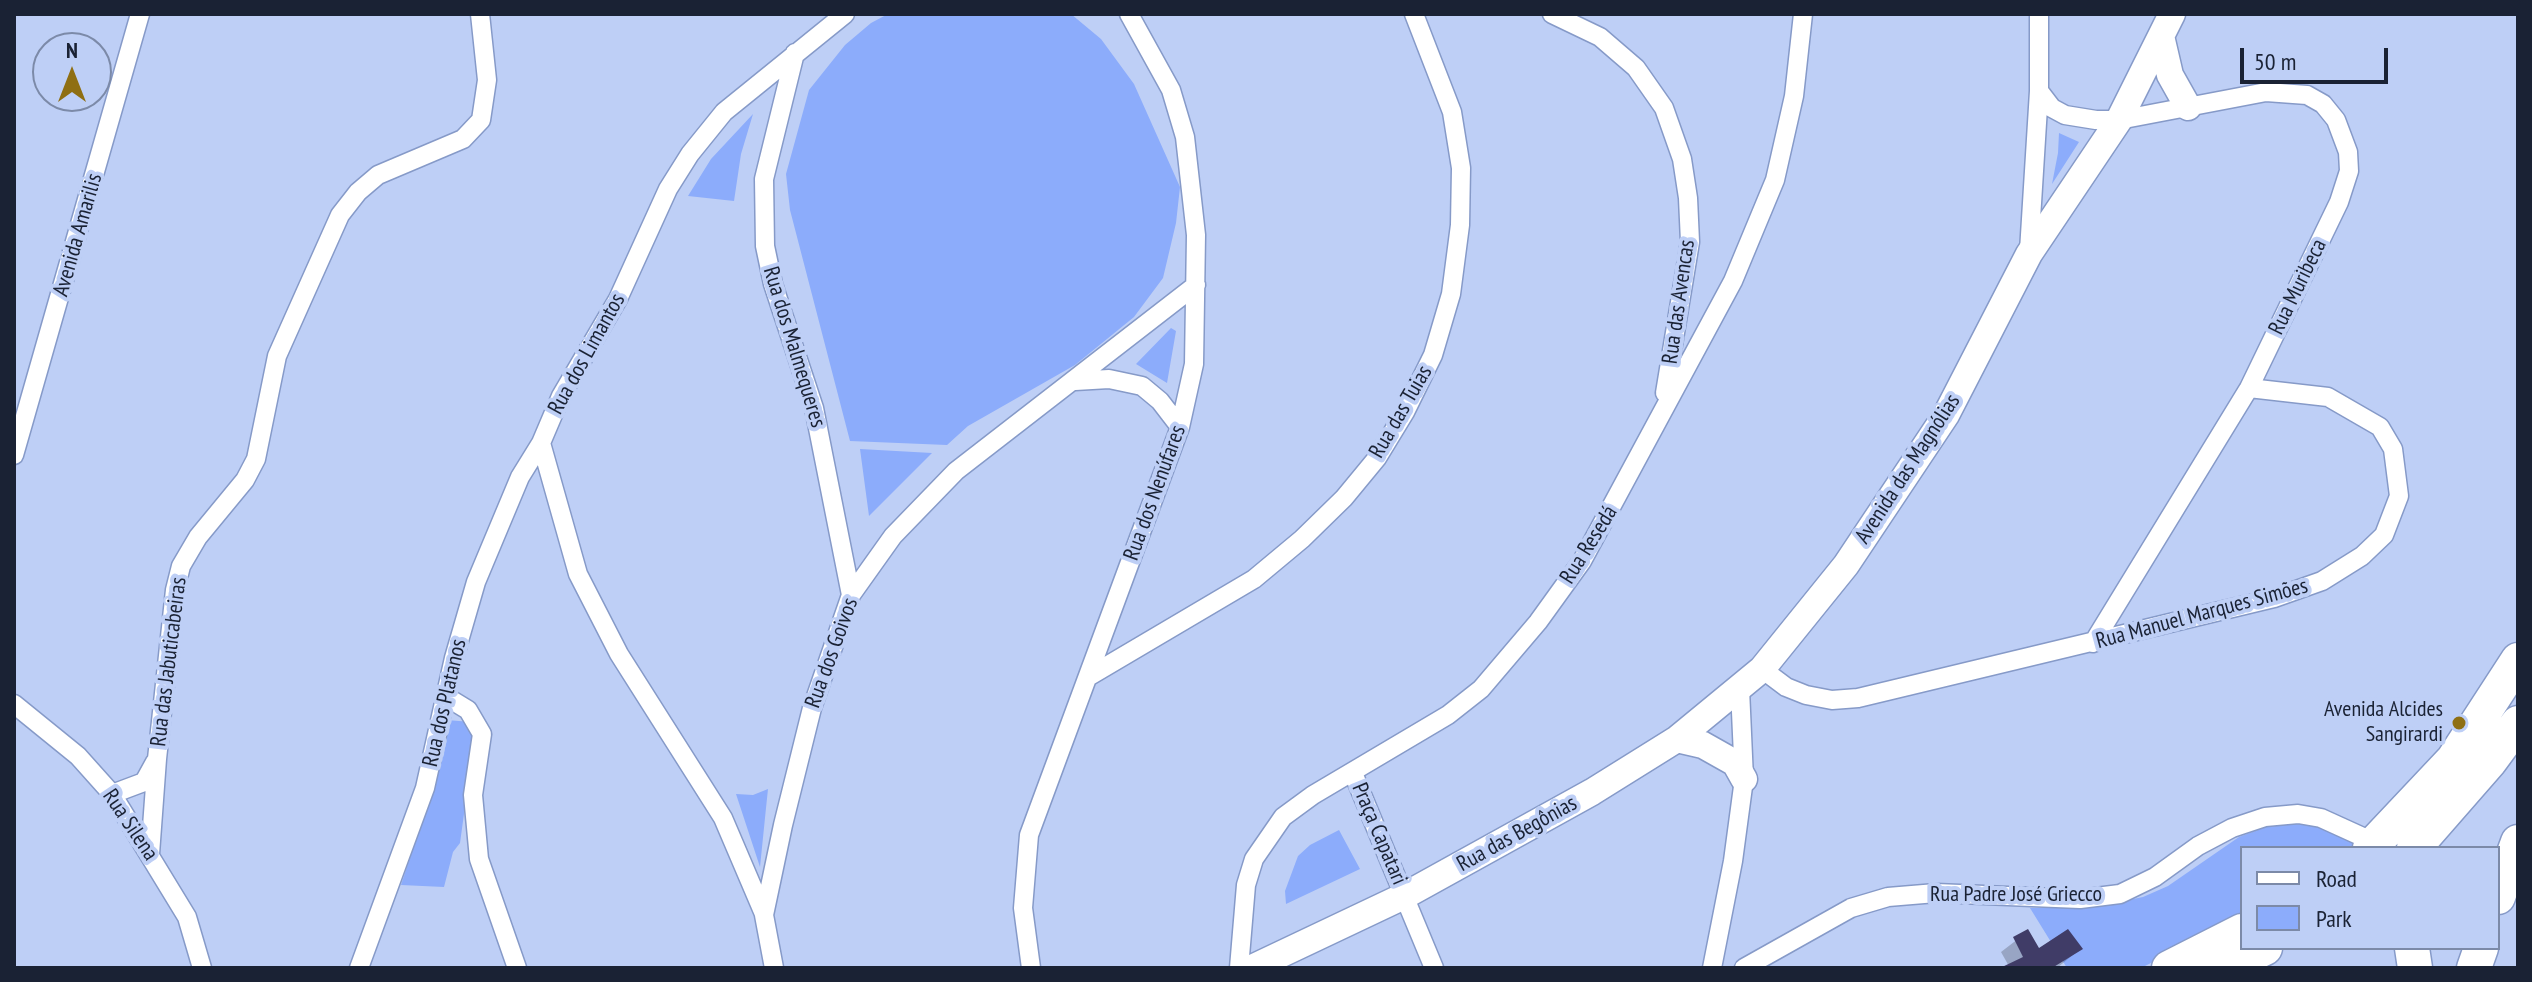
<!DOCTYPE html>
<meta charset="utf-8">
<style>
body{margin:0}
#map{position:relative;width:2532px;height:982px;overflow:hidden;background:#becff6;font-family:"PT Sans Narrow",sans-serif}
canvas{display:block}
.frame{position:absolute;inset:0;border:16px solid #1a2234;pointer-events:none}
.legend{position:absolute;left:2240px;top:846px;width:260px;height:104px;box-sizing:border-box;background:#becff6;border:2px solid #7c8aa8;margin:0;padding:10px 14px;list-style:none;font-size:24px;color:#1a2234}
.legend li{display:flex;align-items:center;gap:16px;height:40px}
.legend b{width:40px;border:2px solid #7c8aa8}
.north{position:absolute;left:32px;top:32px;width:80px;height:80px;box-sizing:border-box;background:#becff6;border:2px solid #7c8aa8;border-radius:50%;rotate:0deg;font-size:22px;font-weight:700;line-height:32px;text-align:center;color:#1a2234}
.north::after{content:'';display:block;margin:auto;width:28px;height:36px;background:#8f6f13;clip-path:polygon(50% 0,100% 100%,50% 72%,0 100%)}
.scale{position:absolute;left:2240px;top:48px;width:148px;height:36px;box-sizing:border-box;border:4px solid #1a2234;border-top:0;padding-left:10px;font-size:24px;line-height:28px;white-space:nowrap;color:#1a2234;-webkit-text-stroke:6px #becff6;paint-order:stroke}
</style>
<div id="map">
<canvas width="2532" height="982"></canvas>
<div class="frame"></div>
<ul class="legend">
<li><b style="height:10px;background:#fff"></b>Road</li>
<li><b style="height:22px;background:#8cacfb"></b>Park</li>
</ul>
<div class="north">N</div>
<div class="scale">50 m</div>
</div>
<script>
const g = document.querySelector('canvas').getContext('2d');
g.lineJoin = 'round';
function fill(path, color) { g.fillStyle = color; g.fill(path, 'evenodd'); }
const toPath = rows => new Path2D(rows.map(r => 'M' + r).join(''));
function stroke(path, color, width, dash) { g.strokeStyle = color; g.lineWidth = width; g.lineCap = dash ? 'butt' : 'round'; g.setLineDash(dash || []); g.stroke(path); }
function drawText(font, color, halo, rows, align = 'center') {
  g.font = font + ' "PT Sans Narrow",sans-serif'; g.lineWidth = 8; g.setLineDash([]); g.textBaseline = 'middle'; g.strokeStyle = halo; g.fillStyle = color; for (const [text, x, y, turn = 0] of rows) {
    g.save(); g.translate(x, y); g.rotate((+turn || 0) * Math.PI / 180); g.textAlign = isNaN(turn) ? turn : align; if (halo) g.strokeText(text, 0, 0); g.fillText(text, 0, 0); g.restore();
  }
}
fill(toPath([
 [888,14,1071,14,1101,39,1134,84,1180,187,1176,223,1163,278,1134,317,1075,365,968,426,947,445,850,441,790,210,786,174,809,90,845,45,871,23],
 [753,114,741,154,734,201,688,196,711,159],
 [2059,133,2079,142,2052,184,2058,153],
 [1171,328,1176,331,1167,383,1136,364],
 [860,449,932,453,869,516],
 [446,720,472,722,475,734,460,843,453,852,444,887,401,885,429,800],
 [768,789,766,808,760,867,736,794,753,795],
 [2312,822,2354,841,2355,847,2242,848,2242,917,2141,968,2067,968,2030,908,2088,908,2143,897,2168,886,2239,837,2266,827],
 [1339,830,1360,869,1286,904,1285,891,1298,856,1310,845]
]), '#8cacfb');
fill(toPath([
 [2027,932,2039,951,2080,949,2057,968,2010,968,2001,952]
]), '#0003');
fill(toPath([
 [2028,929,2039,948,2068,929,2083,949,2052,968,2000,968,2023,957,2013,937]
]), '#403c67');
const street = toPath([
 [1552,14,1600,37,1636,68,1664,108,1682,159,1688,198,1690,242,1665,393],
 [795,53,764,179,765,246,773,284,814,408,851,595],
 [2039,91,2052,108,2065,115,2096,120,2119,120,2266,92,2307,95,2323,104,2336,120,2348,152,2349,171,2339,202,2249,388,2093,643],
 [2029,251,2039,91,2039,14],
 [1075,381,1109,379,1142,386,1160,401,1180,427],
 [541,443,578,574,619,654,723,818,764,914],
 [14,455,140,14],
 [1762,669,1786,687,1806,695,1832,700,1858,698,2274,598,2322,581,2362,556,2384,535,2399,496,2393,449,2380,427,2328,397,2249,388],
 [1088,677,1254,579,1302,539,1344,498,1377,458,1405,412,1433,355,1451,294,1460,225,1461,168,1452,112,1414,14],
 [445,696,468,710,482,734,473,795,479,859,517,968],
 [14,704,78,756,112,794,187,917,202,968],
 [1353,773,1434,968],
 [112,794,144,782,155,762],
 [150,854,157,759,175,590,181,566,198,537,245,480,256,459,277,356,340,215,358,192,378,175,463,139,481,120,487,80,480,14],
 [359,968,425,788,454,658,476,582,520,477,541,443,561,396,618,299,668,189,690,154,724,112,845,14],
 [774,968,764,915,783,825,812,708,851,595,893,536,956,471,1196,285],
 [1031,968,1023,908,1029,835,1180,427,1194,364,1196,235,1185,137,1171,90,1129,14],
 [1239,968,1246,885,1254,859,1283,817,1313,795,1448,715,1481,689,1538,622,1582,561,1733,281,1775,180,1794,96,1803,14],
 [1712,968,1733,861,1744,779,1740,689],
 [1744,968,1851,908,1888,897,1936,893,2080,899,2120,894,2155,877,2198,846,2232,828,2265,817,2298,814,2321,818,2376,843]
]);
const secondary = toPath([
 [2161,36,2170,75,2188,107],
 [1677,739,1703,745,1735,763,1744,779],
 [1252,968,1404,896,1592,792,1677,739,1762,669,1846,565,1946,415,2029,254,2119,120,2172,14]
]);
const highway = toPath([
 [2370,848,2453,760,2518,660],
 [2414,848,2490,761,2518,723],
 [2498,897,2518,842],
 [2412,948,2415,968],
 [2169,968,2242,931],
 [2224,968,2265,948],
 [2474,968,2481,948]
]);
stroke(street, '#869ac8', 21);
stroke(secondary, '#869ac8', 29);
stroke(highway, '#869ac8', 37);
stroke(street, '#fff', 18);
stroke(secondary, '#fff', 26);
stroke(highway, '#fff', 34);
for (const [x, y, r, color] of [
 [2459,723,8,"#8f6f13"]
]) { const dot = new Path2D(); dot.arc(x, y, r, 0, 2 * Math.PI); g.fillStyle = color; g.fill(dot); stroke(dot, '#becff6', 3); }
drawText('22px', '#1a2234', '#becff6', [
 ["Avenida Amarilis",78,235,-74],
 ["Rua Muribeca",2298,287,-64],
 ["Rua das Avencas",1679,302,-82],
 ["Rua dos Malmequeres",794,347,73],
 ["Rua dos Limantos",587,354,-61],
 ["Rua das Tuias",1401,412,-60],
 ["Avenida das Magnólias",1908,469,-57],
 ["Rua dos Nenúfares",1155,493,-70],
 ["Rua Resedá",1589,545,-58],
 ["Rua Manuel Marques Simões",2202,614,-15],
 ["Rua dos Goivos",832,653,-70],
 ["Rua das Jabuticabeiras",169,662,-83],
 ["Rua dos Platanos",445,703,-77],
 ["Rua Silena",130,825,56],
 ["Praça Capatari",1379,834,67],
 ["Rua das Begônias",1517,834,-29],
 ["Rua Padre José Griecco",2016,895]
]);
drawText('22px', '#1a2234', '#becff6', [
 ["Avenida Alcides",2443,710],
 ["Sangirardi",2443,735]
], 'right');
</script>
